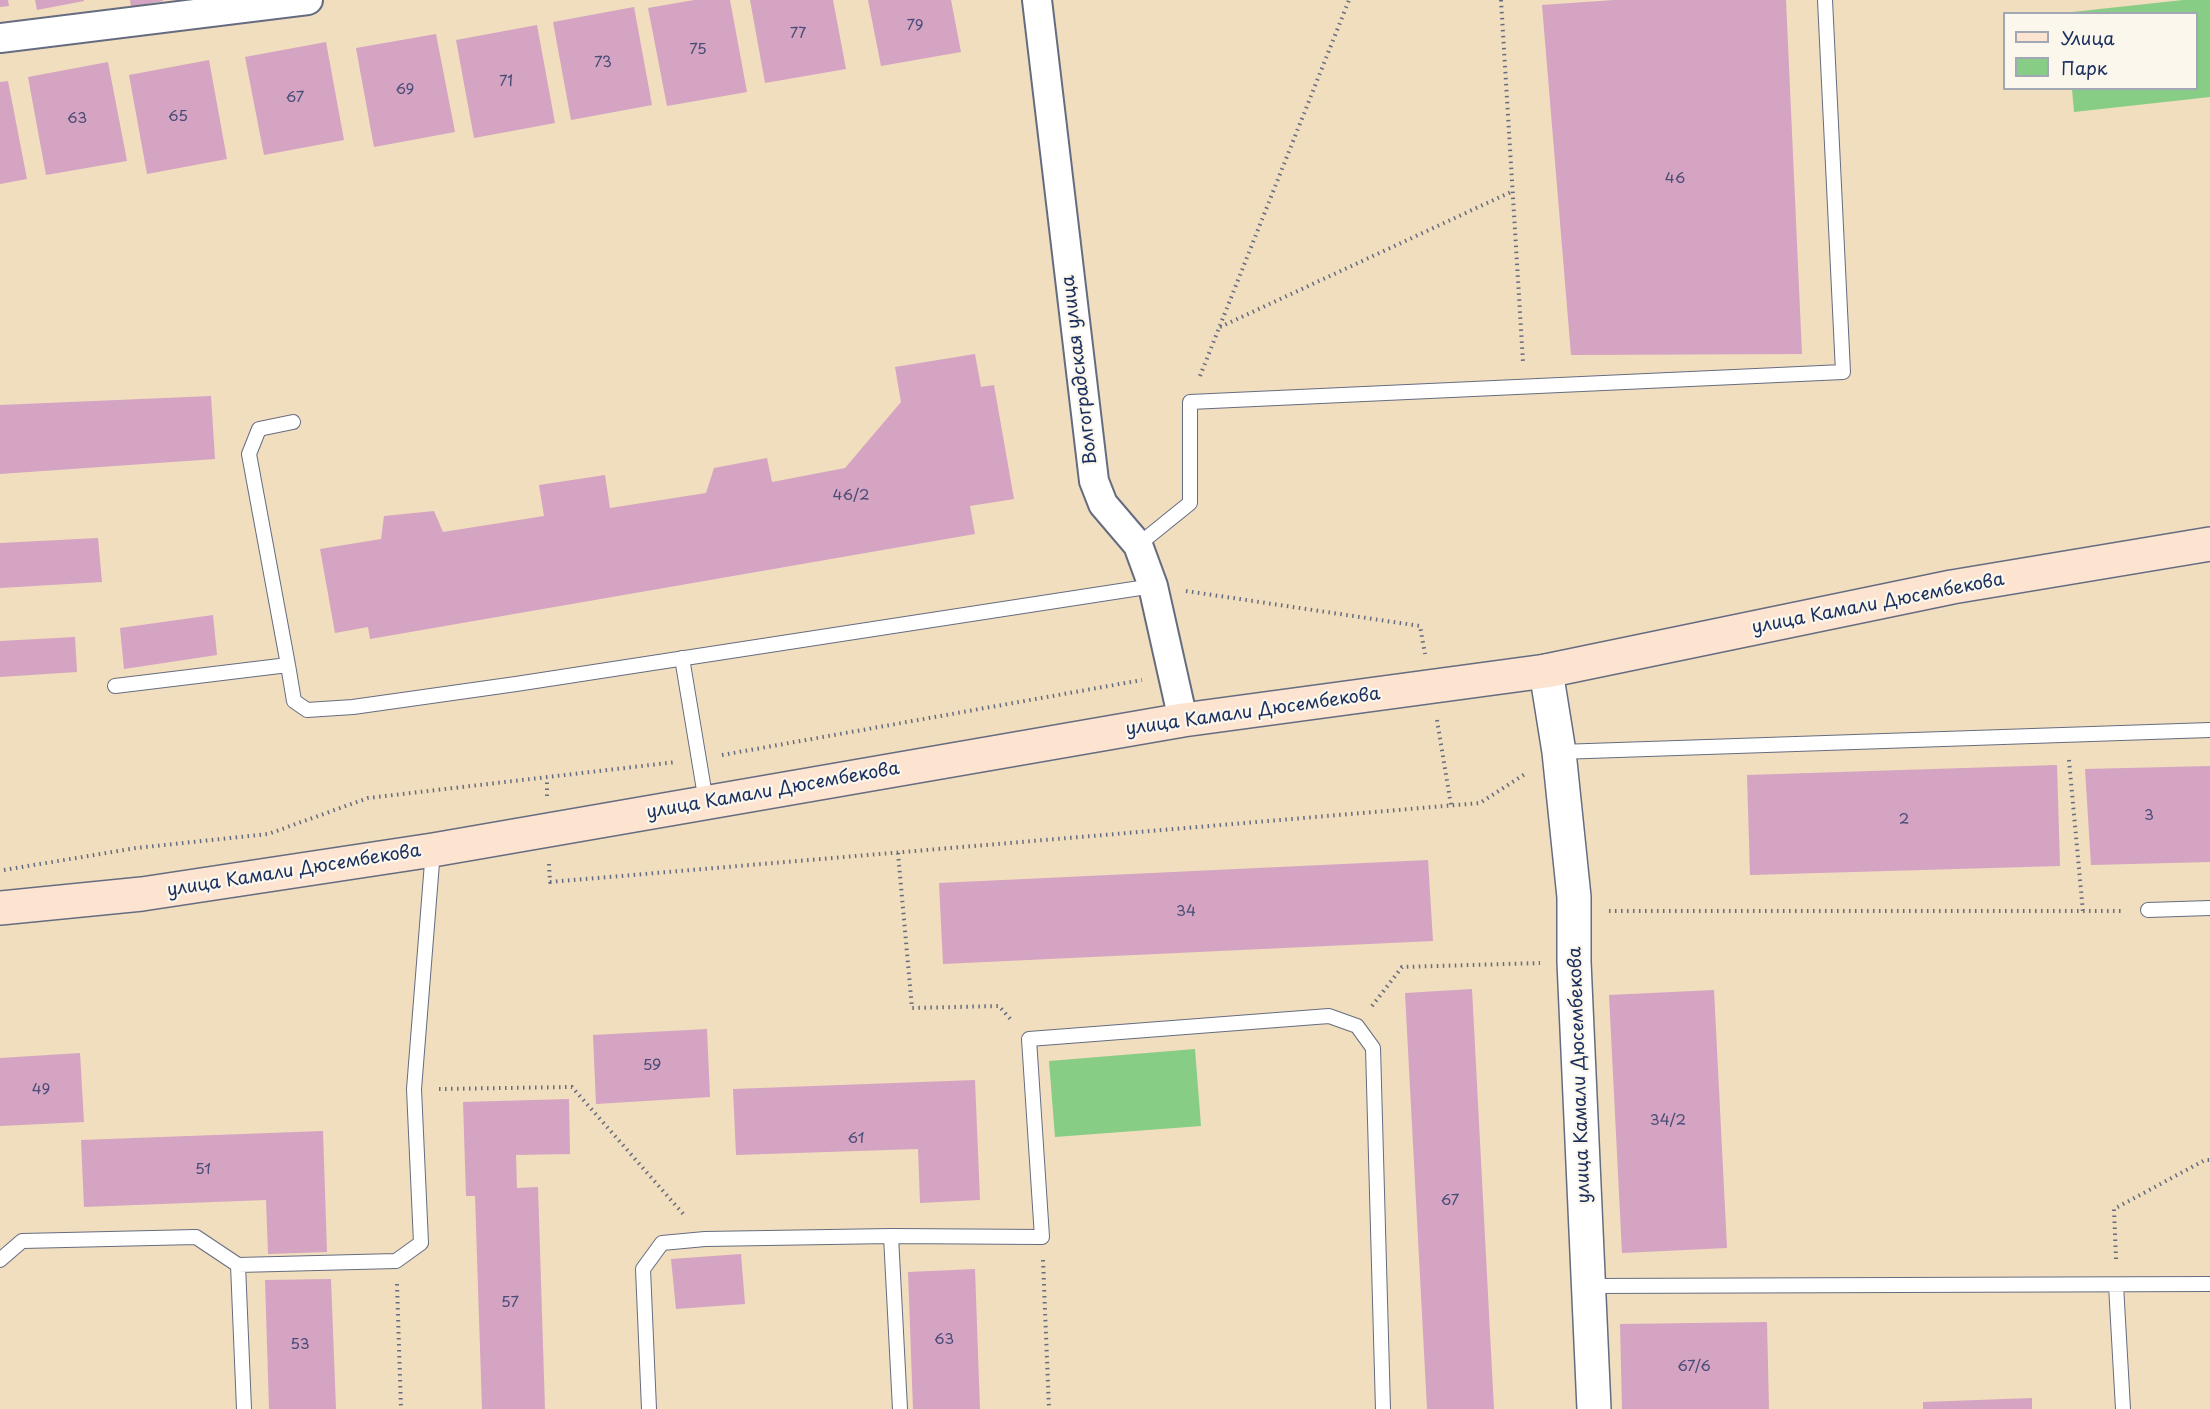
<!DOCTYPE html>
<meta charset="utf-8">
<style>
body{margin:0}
#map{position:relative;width:2210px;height:1409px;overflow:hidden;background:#f0debe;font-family:"Playpen Sans",sans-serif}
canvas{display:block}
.legend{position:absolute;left:2003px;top:12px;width:195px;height:78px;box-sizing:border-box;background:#fbf7ec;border:2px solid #a1a7b3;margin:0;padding:8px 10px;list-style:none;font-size:18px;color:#1b2f5e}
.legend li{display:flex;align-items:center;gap:12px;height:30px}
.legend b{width:30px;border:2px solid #a1a7b3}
</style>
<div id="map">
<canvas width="2210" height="1409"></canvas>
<ul class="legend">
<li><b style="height:8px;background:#fde4d1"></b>Улица</li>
<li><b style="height:16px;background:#88cd86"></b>Парк</li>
</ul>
</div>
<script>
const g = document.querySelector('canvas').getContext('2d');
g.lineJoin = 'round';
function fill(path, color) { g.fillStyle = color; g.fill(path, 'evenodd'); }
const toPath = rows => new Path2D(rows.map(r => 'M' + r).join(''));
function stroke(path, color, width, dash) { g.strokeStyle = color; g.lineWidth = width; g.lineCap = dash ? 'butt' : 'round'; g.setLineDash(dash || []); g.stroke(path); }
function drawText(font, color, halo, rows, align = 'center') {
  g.font = font + ' "Playpen Sans",sans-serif'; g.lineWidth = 4.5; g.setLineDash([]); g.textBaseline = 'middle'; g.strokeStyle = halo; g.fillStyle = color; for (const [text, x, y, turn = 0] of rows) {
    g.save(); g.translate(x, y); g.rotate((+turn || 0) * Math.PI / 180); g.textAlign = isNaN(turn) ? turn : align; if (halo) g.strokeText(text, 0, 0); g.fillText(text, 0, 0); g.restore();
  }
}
fill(toPath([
 [2183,0,2210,0,2210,97,2074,112,2072,89,2196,88,2196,14,2063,13],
 [1195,1049,1201,1126,1055,1137,1049,1061]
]), '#88cd86');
fill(toPath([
 [0,0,8,0,9,6,0,7],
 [35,0,84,0,84,1,37,10],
 [130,0,163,0,163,1,131,7],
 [694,0,730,0,747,92,667,106,648,8],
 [750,0,833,0,846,69,765,83],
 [868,0,951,0,961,52,881,66],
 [1614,0,1786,0,1802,354,1571,355,1542,5],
 [634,7,652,105,571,120,553,22],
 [537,25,555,123,474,138,456,40],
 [436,34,455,132,374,147,356,48],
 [326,42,344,140,264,155,245,57],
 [209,60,227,159,147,174,129,75],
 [108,62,127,161,46,175,28,77],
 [8,81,27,179,0,184,0,82],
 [975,354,981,387,994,385,1014,499,970,506,975,534,370,639,368,627,335,633,320,549,381,539,384,516,434,511,443,532,544,516,539,485,605,475,610,508,706,493,714,468,767,458,772,482,845,468,901,402,895,367],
 [211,396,215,459,0,474,0,405],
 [98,538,102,582,0,588,0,543],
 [213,615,217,655,124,669,120,628],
 [75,637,77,672,0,677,0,641],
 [2057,765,2060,866,1750,875,1747,775],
 [2210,766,2210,862,2091,865,2085,769],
 [1428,860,1433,941,943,964,939,883],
 [1472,989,1494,1409,1427,1409,1405,993],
 [1714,990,1727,1248,1622,1253,1609,995],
 [707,1029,710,1097,596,1104,593,1035],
 [80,1053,84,1122,0,1126,0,1058],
 [975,1080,980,1200,920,1203,918,1149,736,1155,733,1089],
 [569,1099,570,1154,516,1155,517,1188,538,1187,545,1409,482,1409,475,1196,466,1196,463,1102],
 [323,1131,327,1252,268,1254,266,1200,84,1207,81,1140],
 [741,1254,745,1304,676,1309,671,1259],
 [975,1269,980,1409,913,1409,908,1272],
 [331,1279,336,1409,269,1409,265,1280],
 [1767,1322,1769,1409,1622,1409,1620,1324],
 [2032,1398,2032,1409,1923,1409,1923,1402]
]), '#d4a4c2');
const service = toPath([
 [1138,545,1190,503,1190,402,1843,372,1825,0],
 [682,658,706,802],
 [288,665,249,454,259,429,293,422],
 [115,686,288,665,294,701,307,710,353,707,516,684,1153,586],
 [1559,752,2210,730],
 [2148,910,2210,908],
 [891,1236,1042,1237,1029,1039,1329,1016,1357,1026,1373,1048,1383,1409],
 [0,1260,22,1241,196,1237,238,1265,244,1409],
 [238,1265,396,1261,421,1243,414,1089,433,850],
 [2116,1285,2123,1409],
 [1589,1286,2210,1284],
 [649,1409,643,1269,662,1243,705,1239,891,1236,900,1409]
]);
const minor = toPath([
 [1037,0,1094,481,1103,504,1138,545,1153,586,1183,720],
 [0,38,308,0]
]);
const tertiary = toPath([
 [1546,671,1559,752,1574,897,1574,962,1594,1409]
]);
const secondary = toPath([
 [0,908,142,894,433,850,1183,720,1546,671,1952,587,2210,544]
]);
stroke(service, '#666c80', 16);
stroke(minor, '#666c80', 32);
stroke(tertiary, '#666c80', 36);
stroke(secondary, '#666c80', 36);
stroke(toPath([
 [1501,0,1523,362],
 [1220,327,1513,191],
 [1200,376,1349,0],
 [1186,591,1420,626,1425,654],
 [1437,720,1451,805],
 [722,755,1142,680],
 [2069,760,2083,912],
 [547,796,547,778],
 [898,853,912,1008,999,1006,1012,1021],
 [549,864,550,882,1480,803,1525,774],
 [4,870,136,848,268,834,368,798,676,762],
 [1609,911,2124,911],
 [1372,1006,1402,967,1540,963],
 [439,1089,572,1087,685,1216],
 [2116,1259,2114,1209,2205,1160,2210,1160],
 [1043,1260,1049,1409],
 [397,1284,401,1409]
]), '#666c80', 4, [1.5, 4.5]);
stroke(service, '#fff', 14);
stroke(minor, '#fff', 28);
stroke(tertiary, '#fff', 33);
stroke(secondary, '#fde4d1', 33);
drawText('15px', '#494c77', null, [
 ["79",915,26],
 ["77",798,34],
 ["75",698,50],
 ["73",603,63],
 ["71",506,82],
 ["69",405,90],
 ["67",295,98],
 ["65",178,117],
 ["63",77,119],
 ["46",1675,179],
 ["46/2",851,496],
 ["3",2149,816],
 ["2",1904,820],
 ["34",1186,912],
 ["59",652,1066],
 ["49",41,1090],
 ["34/2",1668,1121],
 ["61",856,1139],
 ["51",203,1170],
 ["67",1450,1201],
 ["57",510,1303],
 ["63",944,1340],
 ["53",300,1345],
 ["67/6",1694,1367]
]);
drawText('18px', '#1b2f5e', '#fbf7ec', [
 ["Волгоградская улица",1080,370,-97],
 ["улица Камали Дюсембекова",1878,604,-11],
 ["улица Камали Дюсембекова",1253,712,-8],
 ["улица Камали Дюсембекова",773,791,-10],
 ["улица Камали Дюсембекова",294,871,-9],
 ["улица Камали Дюсембекова",1580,1075,-92]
]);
</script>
